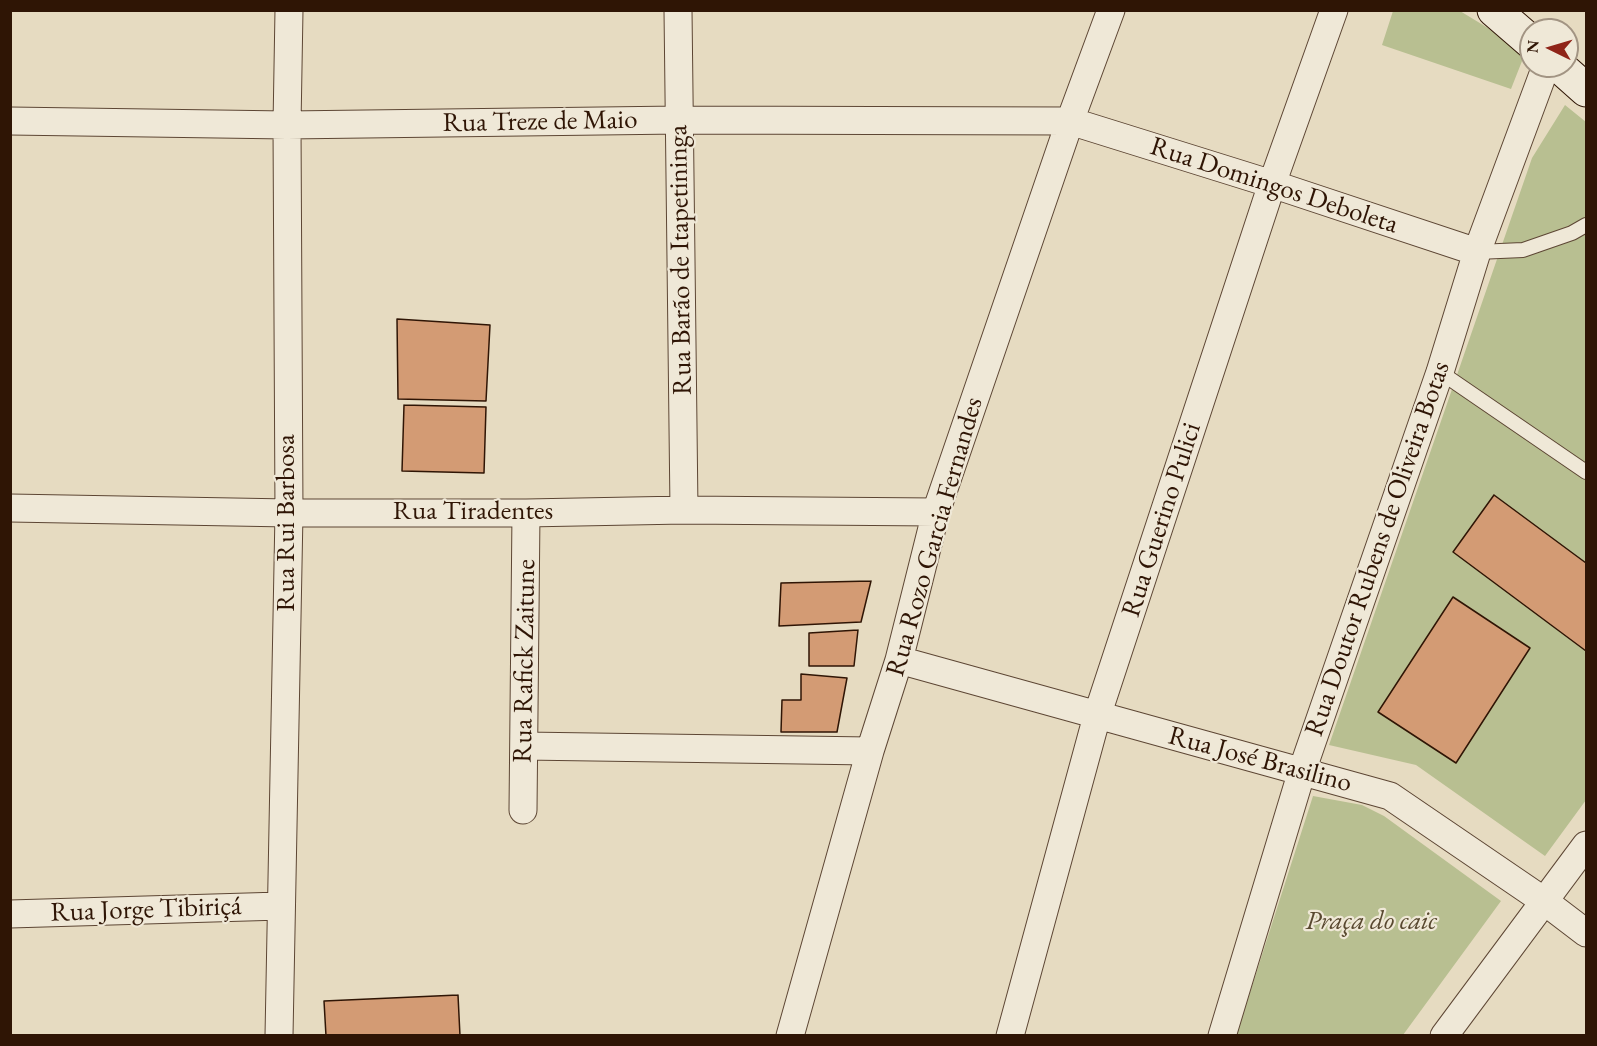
<!DOCTYPE html>
<meta charset="utf-8">
<style>
body{margin:0}
#map{position:relative;width:1597px;height:1046px;overflow:hidden;background:#e6dbc1;font-family:"EB Garamond",serif}
canvas{display:block}
.frame{position:absolute;inset:0;border:12px solid #2f1505;pointer-events:none}
.north{position:absolute;left:1519px;top:18px;width:60px;height:60px;box-sizing:border-box;background:#efe8d7;border:2px solid #a29483;border-radius:50%;rotate:275deg;font-size:16px;font-weight:700;line-height:24px;text-align:center;color:#2f1505}
.north::after{content:'';display:block;margin:auto;width:21px;height:27px;background:#8f2418;clip-path:polygon(50% 0,100% 100%,50% 72%,0 100%)}
</style>
<div id="map">
<canvas width="1597" height="1046"></canvas>
<div class="frame"></div>
<div class="north">N</div>
</div>
<script>
const g = document.querySelector('canvas').getContext('2d');
g.lineJoin = 'round';
function fill(path, color) { g.fillStyle = color; g.fill(path, 'evenodd'); }
const toPath = rows => new Path2D(rows.map(r => 'M' + r).join(''));
function stroke(path, color, width, dash) { g.strokeStyle = color; g.lineWidth = width; g.lineCap = dash ? 'butt' : 'round'; g.setLineDash(dash || []); g.stroke(path); }
function drawText(font, color, halo, rows, align = 'center') {
  g.font = font + ' "EB Garamond",serif'; g.lineWidth = 4.5; g.setLineDash([]); g.textBaseline = 'middle'; g.strokeStyle = halo; g.fillStyle = color; for (const [text, x, y, turn = 0] of rows) {
    g.save(); g.translate(x, y); g.rotate((+turn || 0) * Math.PI / 180); g.textAlign = isNaN(turn) ? turn : align; if (halo) g.strokeText(text, 0, 0); g.fillText(text, 0, 0); g.restore();
  }
}
fill(toPath([
 [1393,11,1460,11,1488,28,1524,56,1511,89,1382,45],
 [1565,105,1586,122,1586,800,1545,856,1416,765,1329,745,1532,158],
 [1313,796,1362,805,1384,816,1501,901,1403,1035,1236,1036]
]), '#b8bf91');
const building = toPath([
 [397,319,490,325,486,401,398,399,397,319],
 [404,405,486,407,484,473,402,471,404,405],
 [1494,495,1586,563,1586,651,1453,552,1494,495],
 [871,581,861,622,779,626,781,583,871,581],
 [1453,597,1530,648,1456,763,1378,712,1453,597],
 [858,630,854,666,809,666,809,633,858,630],
 [801,674,847,678,837,732,781,732,782,700,801,700,801,674],
 [458,995,460,1036,326,1036,324,1001,458,995]
]);
fill(building, '#d39b74');
stroke(building, '#2f1505', 1.5);
const lane = toPath([
 [1477,252,1523,250,1572,233,1586,225],
 [1440,372,1586,472]
]);
const street = toPath([
 [678,10,684,510],
 [10,121,287,125,679,120,1070,121,1272,184,1477,252],
 [10,508,289,513,526,513,684,510,936,512],
 [899,660,1390,796,1544,901,1586,933],
 [524,746,870,751],
 [523,810,526,513],
 [10,914,281,906],
 [279,1036,289,513,287,125,289,10],
 [790,1036,870,751,899,660,936,512,1070,121,1111,10],
 [1010,1036,1097,716,1272,184,1334,10],
 [1222,1036,1302,771,1440,372,1477,252,1546,66],
 [1444,1036,1586,845]
]);
const secondary = toPath([
 [1494,10,1531,42],
 [1559,66,1586,90]
]);
stroke(lane, '#5d4634', 16);
stroke(street, '#5d4634', 29);
stroke(secondary, '#2f1505', 35);
stroke(lane, '#efe8d7', 14);
stroke(street, '#efe8d7', 27);
stroke(secondary, '#efe8d7', 33);
drawText('27px', '#2f1505', '#efe8d7', [
 ["Rua Treze de Maio",540,122,-1],
 ["Rua Domingos Deboleta",1274,186,18],
 ["Rua Barão de Itapetininga",681,260,-91],
 ["Rua Tiradentes",473,512],
 ["Rua Guerino Pulici",1162,520,-72],
 ["Rua Rui Barbosa",287,523,-90],
 ["Rua Rozo Garcia Fernandes",935,537,-74],
 ["Rua Doutor Rubens de Oliveira Botas",1378,549,-71],
 ["Rua Rafick Zaitune",525,661,-89],
 ["Rua José Brasilino",1260,760,15],
 ["Rua Jorge Tibiriçá",146,910,-2]
]);
drawText('italic 27px', '#58482f', '#efe8d7', [
 ["Praça do caic",1371,922]
]);
</script>
